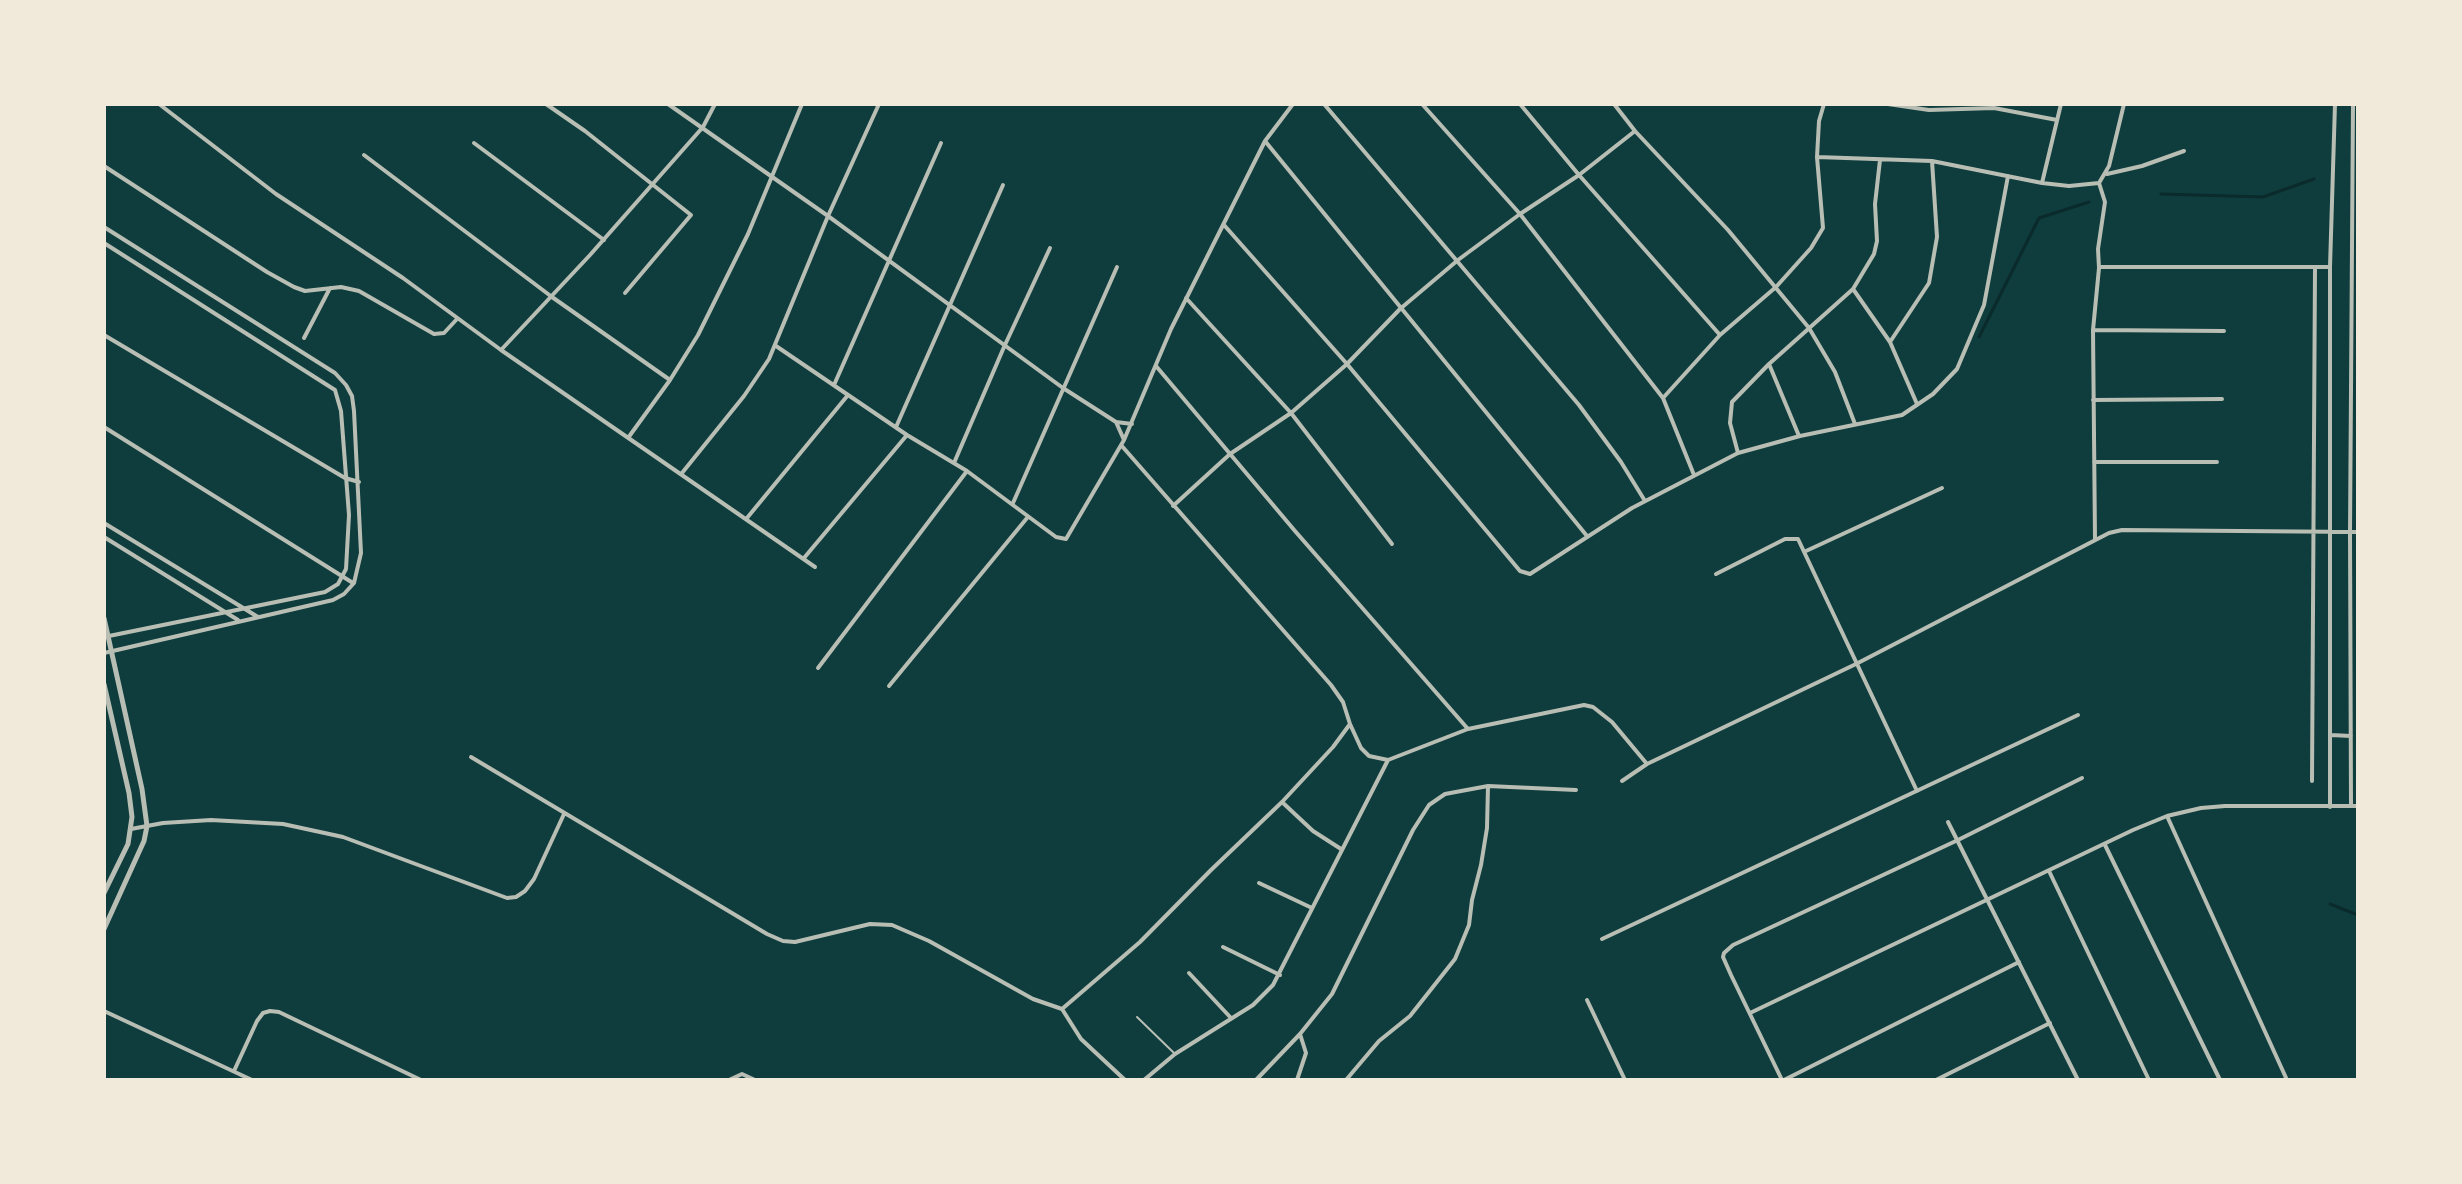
<!DOCTYPE html>
<style>
body{margin:0}
#map{position:relative;width:2462px;height:1184px;overflow:hidden;background:#0f3d3e;font-family:Mulish,sans-serif}
canvas{display:block}
.frame{position:absolute;inset:0;border:106px solid #f1e9da;pointer-events:none}
</style>
<div id="map">
<canvas width="2462" height="1184"></canvas>
<div class="frame"></div>
</div>
<script>
const g = document.querySelector('canvas').getContext('2d');
g.lineJoin = 'round';
const toPath = rows => new Path2D(rows.map(r => 'M' + r).join(''));
function stroke(path, color, width, dash) { g.strokeStyle = color; g.lineWidth = width; g.lineCap = dash ? 'butt' : 'round'; g.setLineDash(dash || []); g.stroke(path); }
stroke(toPath([
 [2161,194,2263,197,2314,179],
 [1979,337,2039,218,2089,202],
 [2330,904,2358,915]
]), '#0a2a2b', 3);
stroke(toPath([
 [1137,1017,1174,1053]
]), '#b8beb3', 2);
stroke(toPath([
 [159,104,276,194,403,278,501,350,815,567],
 [546,104,585,131,691,215,625,293],
 [668,104,828,216,1063,388,1116,422,1132,424],
 [1324,104,1579,405,1621,462,1645,501],
 [1422,104,1520,214,1663,398,1694,475],
 [1520,104,1579,175,1720,335],
 [1614,104,1635,131,1728,230,1809,328,1835,372,1855,424],
 [1888,104,1929,110,1994,108,2057,120],
 [1265,141,1587,536],
 [474,143,604,240],
 [364,155,552,297,670,380],
 [1817,157,1932,161,2042,183,2069,186,2099,183],
 [104,166,267,272,294,287,305,291,341,287,359,291,434,334,444,333,457,319],
 [2107,174,2142,166,2184,151],
 [2042,183,2061,104],
 [2099,183,2109,166,2124,104],
 [1224,225,1347,364,1520,571,1530,574,1632,508,1738,453,1800,436,1902,415,1933,394,1957,369,1984,305,2008,176],
 [104,227,335,373,346,385,352,396,354,411,361,553,354,583,344,594,333,600,104,653],
 [104,243,335,390,341,411,349,515,346,569,338,584,325,592,104,637],
 [2101,267,2330,267],
 [1853,289,1890,342,1917,404],
 [1186,298,1291,413,1392,544],
 [2093,330,2224,331],
 [104,335,345,478,359,482],
 [304,338,330,288],
 [1890,342,1929,283,1937,237,1932,161],
 [776,346,907,435,967,471,1056,537,1066,539,1124,440,1171,329,1265,141,1293,104],
 [501,350,590,255,703,127,715,104],
 [1769,364,1799,436],
 [1156,366,1295,531,1468,729],
 [834,385,941,143],
 [1663,398,1720,335,1776,287,1811,248,1823,228,1817,157,1819,121,1824,104],
 [2093,400,2222,399],
 [1116,422,1124,440],
 [104,427,353,583],
 [896,427,1003,185],
 [628,438,670,380,698,335,748,234,802,104],
 [1738,453,1730,423,1732,402,1769,364,1853,289,1874,254,1877,241,1875,204,1880,160],
 [2094,462,2217,462],
 [954,463,1004,347,1050,248],
 [682,473,744,396,769,359,828,216,879,104],
 [1013,503,1117,267],
 [1173,506,1230,454,1291,413,1347,364,1400,309,1458,260,1520,214,1579,175,1635,131],
 [747,518,848,395],
 [104,523,258,617],
 [104,537,238,620],
 [2095,539,2093,330,2099,268,2098,249,2105,202,2099,183],
 [1806,551,1942,488],
 [804,558,907,435],
 [1716,574,1785,539,1798,539,1917,791],
 [818,668,967,471],
 [889,686,1027,518],
 [1350,724,1361,748,1369,756,1388,760,1468,729,1584,705,1593,707,1612,722,1647,764],
 [2331,735,2351,736],
 [471,757,767,934,783,941,795,942,870,924,892,925,929,941,1033,999,1062,1009,1140,942,1211,870,1282,802,1333,747,1350,724,1343,702,1331,685,1121,445],
 [1622,781,1647,764,1856,664,2109,533,2122,530,2358,532],
 [2312,781,2315,267],
 [1282,802,1313,831,1341,849],
 [2351,806,2350,532,2353,104],
 [2330,807,2330,267,2335,104],
 [2167,816,2287,1080],
 [1948,822,2078,1080],
 [131,829,163,823,211,820,283,824,343,837,507,898,516,897,525,891,534,879,564,814],
 [2105,845,2220,1080],
 [2049,871,2149,1080],
 [1259,883,1312,908],
 [1602,939,2078,715],
 [1223,947,1280,975],
 [1189,973,1231,1018],
 [1587,1000,1625,1080],
 [1062,1009,1081,1039,1125,1080],
 [104,1011,252,1080],
 [1750,1013,2133,830,2167,816,2201,808,2225,806,2358,806],
 [234,1071,257,1021,263,1013,270,1011,279,1012,421,1080],
 [729,1080,742,1074,755,1080],
 [1144,1080,1175,1054,1253,1005,1273,985,1388,760],
 [1256,1080,1300,1034,1332,994,1413,830,1429,805,1445,794,1488,786,1576,790],
 [1297,1080,1306,1053,1300,1034],
 [1346,1080,1379,1041,1410,1016,1455,959,1469,925,1472,900,1481,865,1487,828,1488,786],
 [1782,1080,1731,975,1723,957,1724,953,1733,945,1958,840,2082,778],
 [1784,1080,2019,962],
 [1936,1080,2050,1023]
]), '#b8beb3', 4);
stroke(toPath([
 [104,618,142,789,147,826,144,841,104,929],
 [104,684,129,793,132,817,128,844,104,893]
]), '#b8beb3', 5);
</script>
